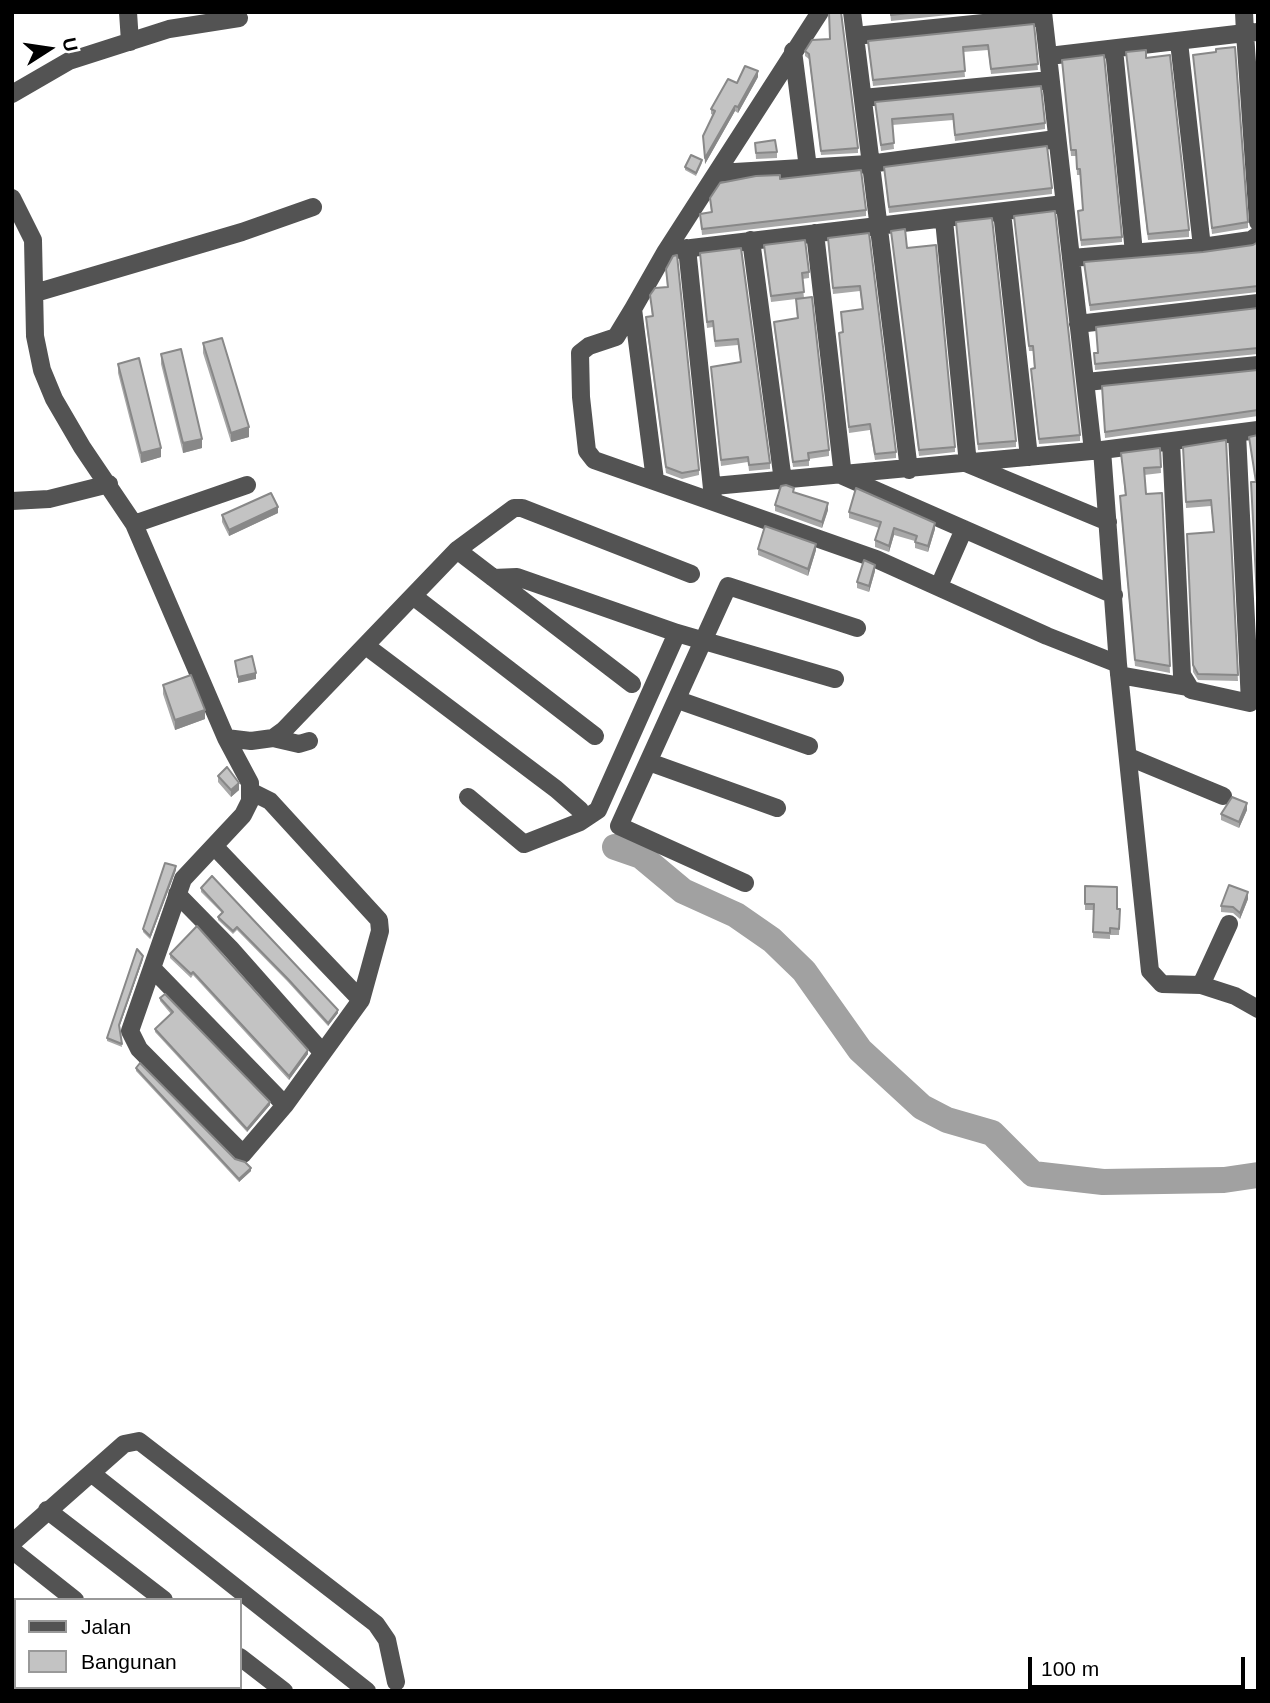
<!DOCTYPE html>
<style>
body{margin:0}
#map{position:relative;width:1270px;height:1703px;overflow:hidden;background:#fff;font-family:Helvetica,sans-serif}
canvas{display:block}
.frame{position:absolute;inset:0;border:14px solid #000;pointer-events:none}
.legend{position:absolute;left:14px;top:1598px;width:228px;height:91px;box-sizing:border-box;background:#fff;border:2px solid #999;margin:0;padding:9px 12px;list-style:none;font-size:21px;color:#000}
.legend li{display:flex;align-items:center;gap:14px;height:35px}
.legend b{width:35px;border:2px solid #999}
.north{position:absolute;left:14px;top:14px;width:70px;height:70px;-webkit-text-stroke:5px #fff;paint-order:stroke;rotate:78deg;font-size:19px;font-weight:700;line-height:28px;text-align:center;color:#000}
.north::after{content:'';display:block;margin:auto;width:24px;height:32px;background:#000;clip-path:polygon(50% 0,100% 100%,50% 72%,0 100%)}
.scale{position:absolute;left:1028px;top:1657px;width:217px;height:32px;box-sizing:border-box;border:4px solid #000;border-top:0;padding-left:9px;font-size:21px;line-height:24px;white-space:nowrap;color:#000;-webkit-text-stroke:5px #fff;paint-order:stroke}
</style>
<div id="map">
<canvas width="1270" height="1703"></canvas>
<div class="frame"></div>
<ul class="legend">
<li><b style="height:9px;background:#535353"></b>Jalan</li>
<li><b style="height:19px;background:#c3c3c3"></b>Bangunan</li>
</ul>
<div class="north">U</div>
<div class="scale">100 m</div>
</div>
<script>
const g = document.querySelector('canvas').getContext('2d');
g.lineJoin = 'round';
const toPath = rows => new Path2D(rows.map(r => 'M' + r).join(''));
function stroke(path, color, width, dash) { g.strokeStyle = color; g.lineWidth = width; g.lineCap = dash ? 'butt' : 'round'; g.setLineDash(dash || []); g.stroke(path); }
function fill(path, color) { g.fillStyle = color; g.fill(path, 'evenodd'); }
stroke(toPath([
 [615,847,641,856,683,891,736,915,772,940,804,971,860,1050,922,1107,947,1120,992,1133,1033,1174,1103,1182,1224,1180,1258,1175]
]), '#a1a1a1', 26);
stroke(toPath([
 [128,12,130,42],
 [852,12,909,470],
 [1043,12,1093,451],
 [1258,32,1245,33,1258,222],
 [855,36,1043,17],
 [1179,42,1202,247],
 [1114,49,1134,253],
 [793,51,808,168],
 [1049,56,1245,33,1244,12],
 [12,94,69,61,169,29,239,18],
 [863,98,1050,80],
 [718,173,869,164,1056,139],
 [12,198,33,240,35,336,42,370,54,399,82,447,134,524,226,738,250,783,250,801,243,815,183,879,130,1031,139,1049,243,1154,285,1105,361,1000,214,846],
 [1002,212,1029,457],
 [944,220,968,464,1108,522],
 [815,233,843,476,1114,595],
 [751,240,783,481],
 [687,248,713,498],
 [666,251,1064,204],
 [1072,258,1202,247,1251,240,1258,235],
 [35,293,242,232,313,207],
 [633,309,616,337,589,346,580,353,581,397,587,451,594,460,876,559,1047,636,1118,664],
 [1078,324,1258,303],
 [1086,382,1258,365],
 [1171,442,1182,675,1191,690,1250,703,1237,433],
 [1102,450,1258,430],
 [655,480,633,309,666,251,820,12],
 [714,486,1102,450,1118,664,1150,971,1162,984,1201,985,1235,996,1258,1009],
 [12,501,49,499,109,484],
 [134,524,247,485],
 [457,550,632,684],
 [493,578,517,577,677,633,835,679],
 [939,586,964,529],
 [413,596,595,736],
 [366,646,556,789,580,810,583,817,580,822],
 [1119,675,1187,687],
 [678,700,809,746],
 [226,738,251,741,273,738,284,730,457,550,514,508,522,508,691,574],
 [273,738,299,744,309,741],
 [1129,757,1223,796],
 [649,762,777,808],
 [252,792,270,801,379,920,380,931,361,1000],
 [468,797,524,844,580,822,598,810,677,633],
 [745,883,619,826,728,586,857,628],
 [177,894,230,948,322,1052],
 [152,968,285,1105],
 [1201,985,1229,924],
 [91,1473,367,1691],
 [47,1510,164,1600],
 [12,1543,124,1444,139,1441,376,1624,387,1640,396,1682],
 [12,1550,75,1600],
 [12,1624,16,1627],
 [240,1657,284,1691],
 [90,1687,95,1691],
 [187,1687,192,1691]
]), '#535353', 18);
fill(toPath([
 [890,12,977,12,891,21],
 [1034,24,1038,70,991,74,988,50,963,52,965,77,873,86,868,41],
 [812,40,858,148,858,153,821,155,809,59,805,56,805,51],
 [1126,52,1146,58,1189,230,1189,237,1148,240],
 [1193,55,1248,222,1248,228,1212,234],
 [1062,60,1122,237,1122,242,1081,246,1078,217,1078,211,1083,210,1080,175,1077,175,1076,156,1071,156],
 [758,77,738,113,735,111,705,164,703,136,713,115,711,114,711,109,737,83],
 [875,102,1045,123,1045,129,955,141,953,120,892,125,894,149,881,151],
 [755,143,777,152,777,158,756,159],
 [702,163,696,176,685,170,685,167],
 [884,167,1052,188,1052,194,889,213],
 [780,179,866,210,866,216,702,235,700,214,711,212,710,198],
 [1014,216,1080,435,1080,441,1039,444,1031,374,1031,369,1034,369,1033,351,1029,351],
 [956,222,1016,441,1016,447,978,450],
 [891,231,955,447,955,452,919,456],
 [869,233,896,452,896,458,875,460,870,430,849,433,839,339,839,333,843,332,841,312,862,309,860,291,833,294,828,243,828,238],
 [1258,242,1258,292,1090,311,1084,262,1203,252,1253,245],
 [764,245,809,272,809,278,802,279,804,298,829,450,829,456,809,459,809,466,793,467,774,327,774,322,797,318,796,299,771,302],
 [741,248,770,463,770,469,749,471,748,462,721,466,711,367,741,363,738,345,715,347,713,327,707,328,700,258,700,253],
 [666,269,699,470,699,475,682,479,666,473,646,323,646,317,652,316,650,295,667,287],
 [1258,308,1258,354,1095,370,1094,353],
 [203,343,249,437,231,442,203,353],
 [161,354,202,448,183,453,161,364],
 [118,364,161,457,141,463,118,373],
 [1258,370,1258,416,1105,438,1102,392],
 [1226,440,1238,681,1198,680,1193,672,1187,534,1214,532,1211,506,1186,508,1183,447],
 [1160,448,1161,473,1144,475,1146,494,1162,493,1170,673,1135,666,1120,502,1120,496,1125,496,1121,453],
 [794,493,828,510,822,528,775,511,775,505],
 [849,512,935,529,928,552,915,548,915,541,894,535,889,552,875,547,875,540,879,528,849,518],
 [278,513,229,536,222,522,222,515],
 [758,549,816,550,808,576,758,555],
 [875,571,869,592,857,588,857,582],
 [163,685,205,719,175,730,163,694],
 [218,776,239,790,231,797,218,782],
 [1247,810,1239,828,1221,820,1221,814],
 [176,870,150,939,143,932,143,929],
 [1085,886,1117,909,1120,909,1119,935,1110,935,1110,939,1093,938,1093,910,1085,910],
 [201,888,338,1013,328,1026,288,982,237,930,233,934,218,920,218,917,222,913,201,892],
 [1248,899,1240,919,1233,913,1221,912,1221,906],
 [170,954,308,1054,289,1080,193,975,191,978,170,958],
 [143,959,119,1027,122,1047,107,1041,107,1038],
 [160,998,270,1105,247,1132,155,1032,155,1029,171,1014,160,1001],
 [136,1068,235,1159,251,1171,239,1182,136,1071]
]), '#a8a8a8');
fill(toPath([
 [758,71,758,77,738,113,738,107],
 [735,106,735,111,705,164,705,158],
 [249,427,249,437,231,442,231,433],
 [202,439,202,448,183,453,183,443],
 [161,448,161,457,141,463,141,453],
 [828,503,828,510,822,528,822,522],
 [278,507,278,513,229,536,229,530],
 [935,523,935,529,928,552,928,546],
 [894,528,894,535,889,552,889,546],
 [816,544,816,550,808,576,808,569],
 [875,565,875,571,869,592,869,586],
 [256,673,256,679,238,683,238,677],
 [205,710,205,719,175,730,175,720],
 [239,783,239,790,231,797,231,790],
 [1247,803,1247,810,1239,828,1239,822],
 [176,866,176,870,150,939,150,936],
 [1248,892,1248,899,1240,919,1240,913],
 [143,956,143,959,119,1028,119,1025],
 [338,1010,338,1013,328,1026,328,1023],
 [308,1050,308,1054,289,1080,289,1076],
 [270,1102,270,1105,247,1132,247,1129],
 [251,1168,251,1171,239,1182,239,1179]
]), '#888');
const building = toPath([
 [829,12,841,12,858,148,821,151,809,54,805,51,812,40,830,39,829,12],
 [891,12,918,12,891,15,891,12],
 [1034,24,1038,64,991,69,988,45,963,47,965,71,873,80,868,41,1034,24],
 [1235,47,1248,222,1212,228,1193,55,1216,52,1216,49,1235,47],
 [1146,50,1146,58,1170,55,1189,230,1148,234,1126,52,1146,50],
 [1104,55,1122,237,1081,240,1078,211,1083,210,1080,169,1077,169,1076,150,1071,150,1062,60,1104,55],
 [745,66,758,71,738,107,735,106,705,158,703,136,715,111,711,109,728,79,737,83,745,66],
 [1041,86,1045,123,955,135,953,114,892,119,894,143,881,145,875,102,1041,86],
 [775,140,777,152,756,153,755,143,775,140],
 [1047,146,1052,188,889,207,884,167,1047,146],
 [691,155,702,160,696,173,685,167,691,155],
 [861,170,866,210,702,229,700,214,712,212,710,198,720,183,756,176,780,175,780,179,861,170],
 [1055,211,1080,435,1039,439,1031,369,1035,368,1033,346,1029,346,1014,216,1055,211],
 [992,218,1016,441,978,444,956,222,992,218],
 [905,229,907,248,936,245,955,447,919,450,891,231,905,229],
 [869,233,896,452,875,454,870,424,849,427,839,333,843,332,841,312,863,309,860,286,833,288,828,238,869,233],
 [805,240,809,272,802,273,804,292,771,296,764,245,805,240],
 [1258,242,1258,286,1090,305,1084,262,1203,252,1253,245,1258,242],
 [741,248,770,463,749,465,748,457,721,460,711,367,741,362,738,339,715,341,713,321,707,322,700,253,741,248],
 [677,255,699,470,682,473,666,467,646,317,653,316,650,295,655,288,668,287,666,269,673,256,677,255],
 [812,297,829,450,808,453,809,460,793,462,774,322,798,318,796,299,812,297],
 [1258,308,1258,348,1095,364,1094,353,1098,353,1096,327,1258,308],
 [222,338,249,427,231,433,203,343,222,338],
 [181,349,202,439,183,443,161,354,181,349],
 [139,358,161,448,141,453,118,364,139,358],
 [1258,370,1258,410,1105,432,1102,386,1258,370],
 [1258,435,1258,617,1251,482,1256,482,1249,437,1258,435],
 [1226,440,1238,675,1198,674,1193,665,1187,534,1214,532,1211,500,1186,502,1183,447,1226,440],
 [1160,448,1161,467,1144,468,1146,494,1162,493,1170,666,1135,660,1120,496,1126,495,1121,453,1160,448],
 [786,485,794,488,793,492,828,503,822,522,775,505,781,486,786,485],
 [856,488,935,523,928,546,915,542,917,536,894,528,889,546,875,540,881,522,849,512,856,488],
 [271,493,278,507,229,530,222,515,271,493],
 [765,526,816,544,808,569,758,549,765,526],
 [864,560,875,565,869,586,857,582,864,560],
 [252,656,256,673,238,677,235,661,252,656],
 [191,675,205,710,175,720,163,685,191,675],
 [227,767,239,783,231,790,218,776,227,767],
 [1232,797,1247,803,1239,822,1221,814,1232,797],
 [165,863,176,866,150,936,143,929,165,863],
 [212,876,338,1010,328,1023,288,979,237,927,233,931,218,917,223,912,201,888,212,876],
 [1229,885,1248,892,1240,913,1233,907,1221,906,1229,885],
 [1085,886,1117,887,1117,909,1120,909,1119,929,1110,928,1110,933,1093,932,1094,904,1085,904,1085,886],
 [197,926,308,1050,289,1076,193,972,191,974,170,954,197,926],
 [137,949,143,956,119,1025,122,1044,107,1038,137,949],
 [165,994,270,1102,247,1129,155,1029,173,1012,160,998,165,994],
 [140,1063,235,1159,245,1162,251,1168,239,1179,136,1068,140,1063]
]);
fill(building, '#c3c3c3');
stroke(building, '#888', 2);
</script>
